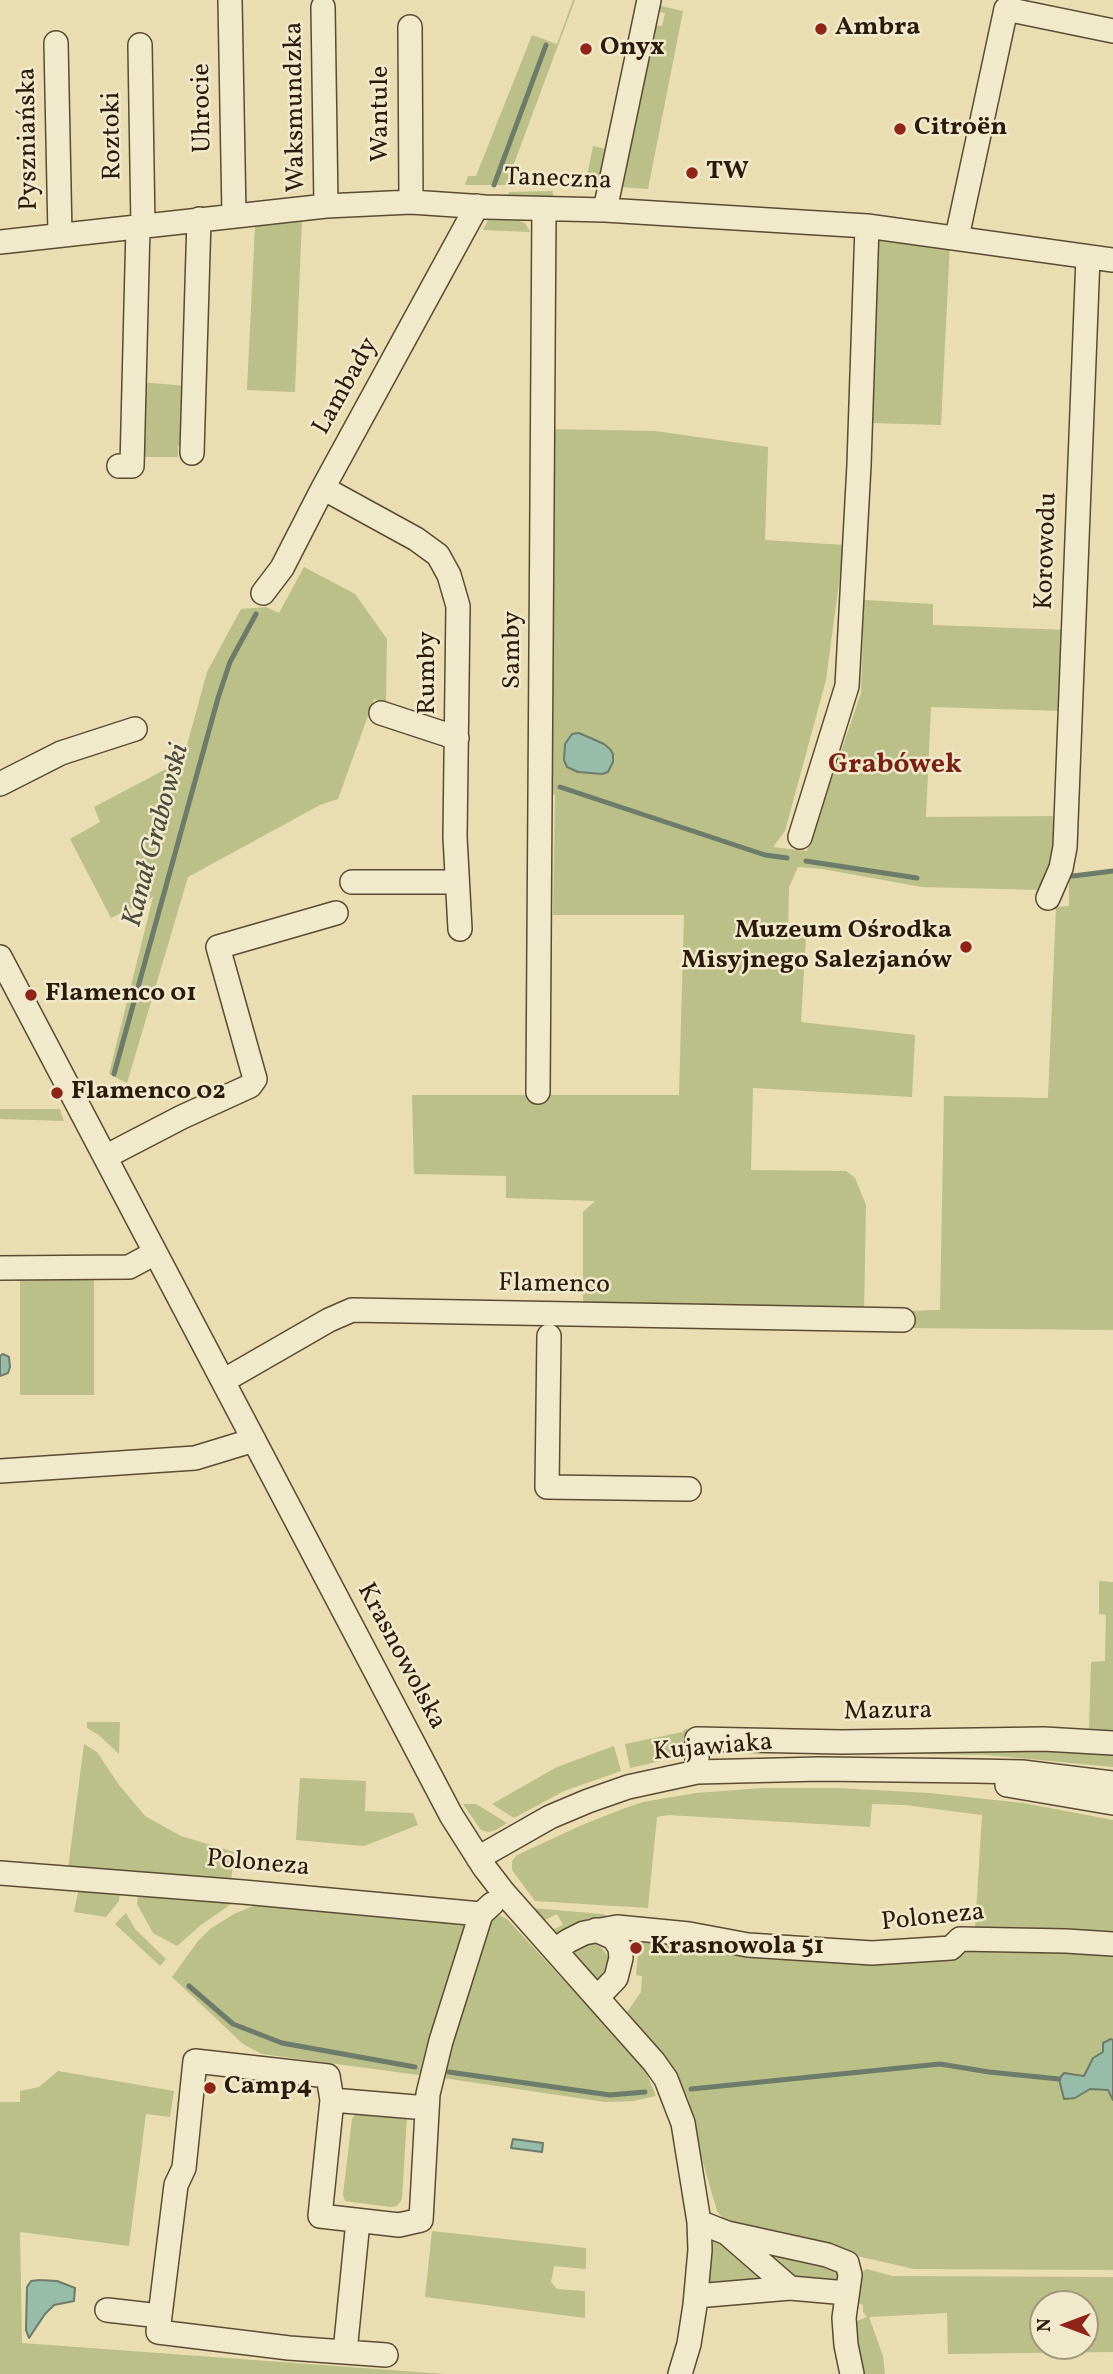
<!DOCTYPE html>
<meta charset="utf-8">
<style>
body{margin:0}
#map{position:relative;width:1113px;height:2374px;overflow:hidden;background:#e9ddb1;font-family:Vollkorn,serif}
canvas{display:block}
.north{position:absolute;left:1029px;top:2290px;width:70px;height:70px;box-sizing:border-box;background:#f1e9cc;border:2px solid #a2967f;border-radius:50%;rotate:270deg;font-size:19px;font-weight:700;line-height:28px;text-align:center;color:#2c1a0b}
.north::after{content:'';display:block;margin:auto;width:24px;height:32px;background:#8f2418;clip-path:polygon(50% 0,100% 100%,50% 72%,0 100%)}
</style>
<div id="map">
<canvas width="1113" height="2374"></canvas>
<div class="north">N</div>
</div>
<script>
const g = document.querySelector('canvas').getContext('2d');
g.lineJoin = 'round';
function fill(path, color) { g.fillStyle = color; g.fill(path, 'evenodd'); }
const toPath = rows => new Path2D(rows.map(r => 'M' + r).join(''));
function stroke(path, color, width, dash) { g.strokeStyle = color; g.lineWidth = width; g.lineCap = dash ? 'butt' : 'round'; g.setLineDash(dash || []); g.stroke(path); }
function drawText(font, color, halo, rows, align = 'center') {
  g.font = font + ' Vollkorn,serif'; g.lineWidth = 5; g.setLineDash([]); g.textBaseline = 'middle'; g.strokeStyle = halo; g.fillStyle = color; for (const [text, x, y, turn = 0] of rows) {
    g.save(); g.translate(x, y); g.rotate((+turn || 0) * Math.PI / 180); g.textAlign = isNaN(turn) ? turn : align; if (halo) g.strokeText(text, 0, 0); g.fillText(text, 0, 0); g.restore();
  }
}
fill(toPath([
 [573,0,575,0,506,185,465,185,468,176,476,176,532,35,557,44],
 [657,5,683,11,648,189,620,187,653,25,662,26,665,13,656,11],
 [593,146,609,150,600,185,585,185],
 [553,191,553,201,507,199,509,192],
 [302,219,295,392,247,390,255,225],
 [488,220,519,221,525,223,530,232,483,230],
 [879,234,950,244,941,425,871,423],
 [141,382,186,386,184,446,178,446,178,457,139,457],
 [549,429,655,431,768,447,765,540,844,545,826,680,785,831,773,847,807,851,861,693,864,600,933,604,933,625,1067,630,1065,711,931,707,926,817,1060,816,1057,851,1049,862,1041,890,922,887,822,869,798,867,789,887,788,934,806,936,801,1022,915,1035,912,1097,753,1088,751,1170,846,1171,855,1178,866,1205,864,1312,583,1308,583,1212,595,1201,506,1198,506,1176,414,1174,412,1095,679,1095,684,915,553,915,555,795,547,792],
 [304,567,355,594,387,639,386,702,374,699,338,799,320,805,188,877,127,1083,109,1074,153,897,111,918,70,839,100,822,94,807,183,760,207,672,241,609,266,607,279,613],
 [1113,870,1113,1330,907,1328,907,1311,940,1310,944,1096,1048,1098,1056,907,1069,906,1069,874],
 [0,1109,60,1109,64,1121,0,1119],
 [20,1275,94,1275,94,1395,20,1395],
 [1099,1581,1113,1582,1113,1730,1089,1730,1091,1662,1105,1661,1106,1615,1099,1614],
 [87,1722,120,1722,119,1754,100,1736,87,1728],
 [687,1728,687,1752,683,1756,630,1768,625,1744,682,1732],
 [84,1744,97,1752,119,1785,145,1816,181,1836,234,1852,231,1882,68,1869],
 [866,1745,1045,1752,1113,1751,1113,1767,987,1755,857,1753],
 [614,1746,621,1771,564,1791,514,1818,492,1804,557,1767],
 [300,1778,366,1781,365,1811,413,1813,418,1825,364,1846,296,1840],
 [763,1788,838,1788,929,1793,1023,1803,1113,1820,1113,1940,975,1930,982,1815,905,1805,872,1804,870,1827,668,1815,657,1817,648,1908,535,1901,512,1870,512,1861,517,1855,582,1825,625,1808,643,1802,696,1793],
 [463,1804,476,1804,507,1823,496,1830,488,1832,481,1830],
 [79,1887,120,1890,119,1901,106,1917,74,1912],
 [138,1893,234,1902,201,1925,177,1946,153,1933,137,1904],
 [258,1904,451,1921,466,1925,426,2076,262,2054,243,2044,172,1977,198,1941,210,1929,234,1914],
 [532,1908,602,1914,606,1915,606,1920,560,1934,550,1931,563,1925,557,1914,543,1921],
 [126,1913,135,1929,166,1959,160,1966,115,1924],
 [497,1914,507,1919,644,2067,656,2096,633,2101,605,2102,443,2078,447,2043,482,1932],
 [640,1934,955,1954,977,1950,1113,1948,1113,2040,1111,2039,1103,2052,1093,2058,1084,2076,1073,2073,1075,2098,1090,2089,1100,2089,1108,2090,1113,2100,1113,2270,914,2269,730,2227,717,2211,702,2159,688,2098,679,2081,625,2015,641,1992,642,1976,636,1975],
 [584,1944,594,1944,601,1947,610,1959,610,1971,599,1981,594,1980,572,1954,573,1950],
 [58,2071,174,2091,170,2117,146,2114,129,2246,20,2232,22,2343,444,2374,0,2374,0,2102,20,2102,20,2091,39,2087],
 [362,2113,407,2116,402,2199,397,2206,390,2207,345,2201,343,2195,352,2119,355,2114],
 [432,2231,586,2248,586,2269,554,2266,551,2282,557,2289,585,2291,585,2318,425,2297],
 [715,2235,777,2282,711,2288,707,2282,711,2237],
 [744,2242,836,2264,841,2285,791,2282],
 [867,2269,892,2276,1113,2277,1113,2352,948,2354,947,2313,869,2317,883,2356,885,2374,861,2374,852,2323,867,2317,863,2312,863,2305,853,2301,856,2283,863,2271],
 [1043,2304,1085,2304,1085,2346,1043,2346]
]), '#bbbf88');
const water = toPath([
 [579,733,604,744,610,749,613,754,613,762,608,772,602,774,578,772,567,767,564,760,565,744,572,734,579,733],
 [3,1354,9,1357,10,1367,8,1373,0,1376,0,1356,3,1354],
 [1111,2039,1113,2040,1113,2100,1108,2090,1090,2089,1075,2098,1064,2099,1059,2079,1064,2073,1084,2076,1093,2058,1103,2052,1103,2043,1111,2039],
 [513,2139,543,2143,542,2152,511,2148,513,2139],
 [40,2280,57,2281,75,2288,74,2301,54,2305,45,2314,29,2338,26,2330,27,2287,31,2281,40,2280]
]);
fill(water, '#97bcaa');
stroke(water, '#6c7b6a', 2);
stroke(toPath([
 [494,185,546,45],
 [560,787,765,855,787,858],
 [806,861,917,878],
 [1073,876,1113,871],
 [114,1074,218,698,230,662,256,614],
 [189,1986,233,2024,282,2043,415,2067],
 [449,2072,610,2095,645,2092],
 [691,2089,940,2064,989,2072,1059,2079]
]), '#6c7b6a', 5);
const minor = toPath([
 [230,0,234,215],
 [323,7,326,206],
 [410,27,411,202],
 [56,43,60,235],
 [140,45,143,227],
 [605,210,649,0],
 [957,237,1006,9,1113,31],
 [0,242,326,206,411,202,485,207,605,210,867,226,1113,260],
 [192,453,199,219],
 [119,466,132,466,138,227],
 [323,488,416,539,438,555,449,575,458,606,455,837,460,929],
 [263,593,282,568,323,488,477,206],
 [381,713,457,738],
 [0,784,61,753,135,729],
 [800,837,847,686,859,465,867,226],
 [352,882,457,882],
 [1048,898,1061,868,1065,847,1088,257],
 [0,957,451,1815,484,1867,504,1893,654,2062,666,2079,683,2123,699,2222,700,2250,695,2305,689,2344,680,2374],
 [538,1092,544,209],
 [105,1157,182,1117,250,1086,255,1079,218,947,336,913],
 [0,1268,129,1267,155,1253],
 [549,1336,547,1487,689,1489],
 [223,1381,329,1320,352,1310,903,1320],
 [0,1471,195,1458,254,1440],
 [697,1772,697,1739,842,1742,1044,1739,1113,1743],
 [1007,1785,1113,1803],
 [478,1858,550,1817,588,1801,628,1787,697,1772,820,1769,975,1771,1022,1772,1113,1783],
 [0,1873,243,1892,481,1914,492,1904],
 [596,1930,614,1938,620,1948,621,1958,616,1978,597,1998],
 [555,1950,568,1941,584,1933,617,1927,689,1934,748,1945,872,1953,951,1948,960,1939,1066,1941,1113,1944],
 [332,2100,328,2076,195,2061,184,2168,176,2185,158,2332,289,2348,386,2355],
 [427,2108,332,2100,320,2216,399,2225,421,2220,428,2094,441,2041,481,1914],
 [699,2222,727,2233,827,2255,847,2263,850,2275,844,2318,846,2345,852,2374],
 [729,2235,790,2288],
 [696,2296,790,2288,847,2293],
 [107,2310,160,2316],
 [345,2352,358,2221]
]);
stroke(minor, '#5b4b34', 26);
stroke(minor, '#f1e9cc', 23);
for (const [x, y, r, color] of [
 [821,29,7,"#8f2418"],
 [586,49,7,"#8f2418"],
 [900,129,7,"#8f2418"],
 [692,173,7,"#8f2418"],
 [966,947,7,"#8f2418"],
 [31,995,7,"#8f2418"],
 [57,1093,7,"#8f2418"],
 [636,1948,7,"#8f2418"],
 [210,2088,7,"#8f2418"]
]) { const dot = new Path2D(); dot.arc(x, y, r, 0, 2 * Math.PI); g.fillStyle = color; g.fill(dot); stroke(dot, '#f1e9cc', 2.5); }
drawText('bold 26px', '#2c1a0b', '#f1e9cc', [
 ["Ambra",835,29],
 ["Onyx",600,49],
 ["Citroën",914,129],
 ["TW",706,173],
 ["Muzeum Ośrodka",952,932,"right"],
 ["Misyjnego Salezjanów",952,962,"right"],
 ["Flamenco 01",45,995],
 ["Flamenco 02",71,1093],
 ["Krasnowola 51",650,1948],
 ["Camp4",224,2088]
], 'left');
drawText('26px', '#2c1a0b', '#f1e9cc', [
 ["Waksmundzka",297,107,-91],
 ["Uhrocie",204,108,-91],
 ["Wantule",382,114,-90],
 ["Roztoki",114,136,-91],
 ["Pyszniańska",30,139,-91],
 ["Taneczna",558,181,2],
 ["Lambady",347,387,-61],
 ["Korowodu",1048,551,-88],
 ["Samby",514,650,-90],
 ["Rumby",429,673,-90],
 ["Flamenco",554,1286,1],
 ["Krasnowolska",400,1657,62],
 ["Mazura",888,1713,-1],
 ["Kujawiaka",713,1749,-5],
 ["Poloneza",258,1865,5],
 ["Poloneza",933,1919,-6]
]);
drawText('bold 28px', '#7a1f14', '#f1e9cc', [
 ["Grabówek",895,767]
]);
drawText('italic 28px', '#4c4b3b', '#f1e9cc', [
 ["Kanał Grabowski",158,836,-75]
]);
</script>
